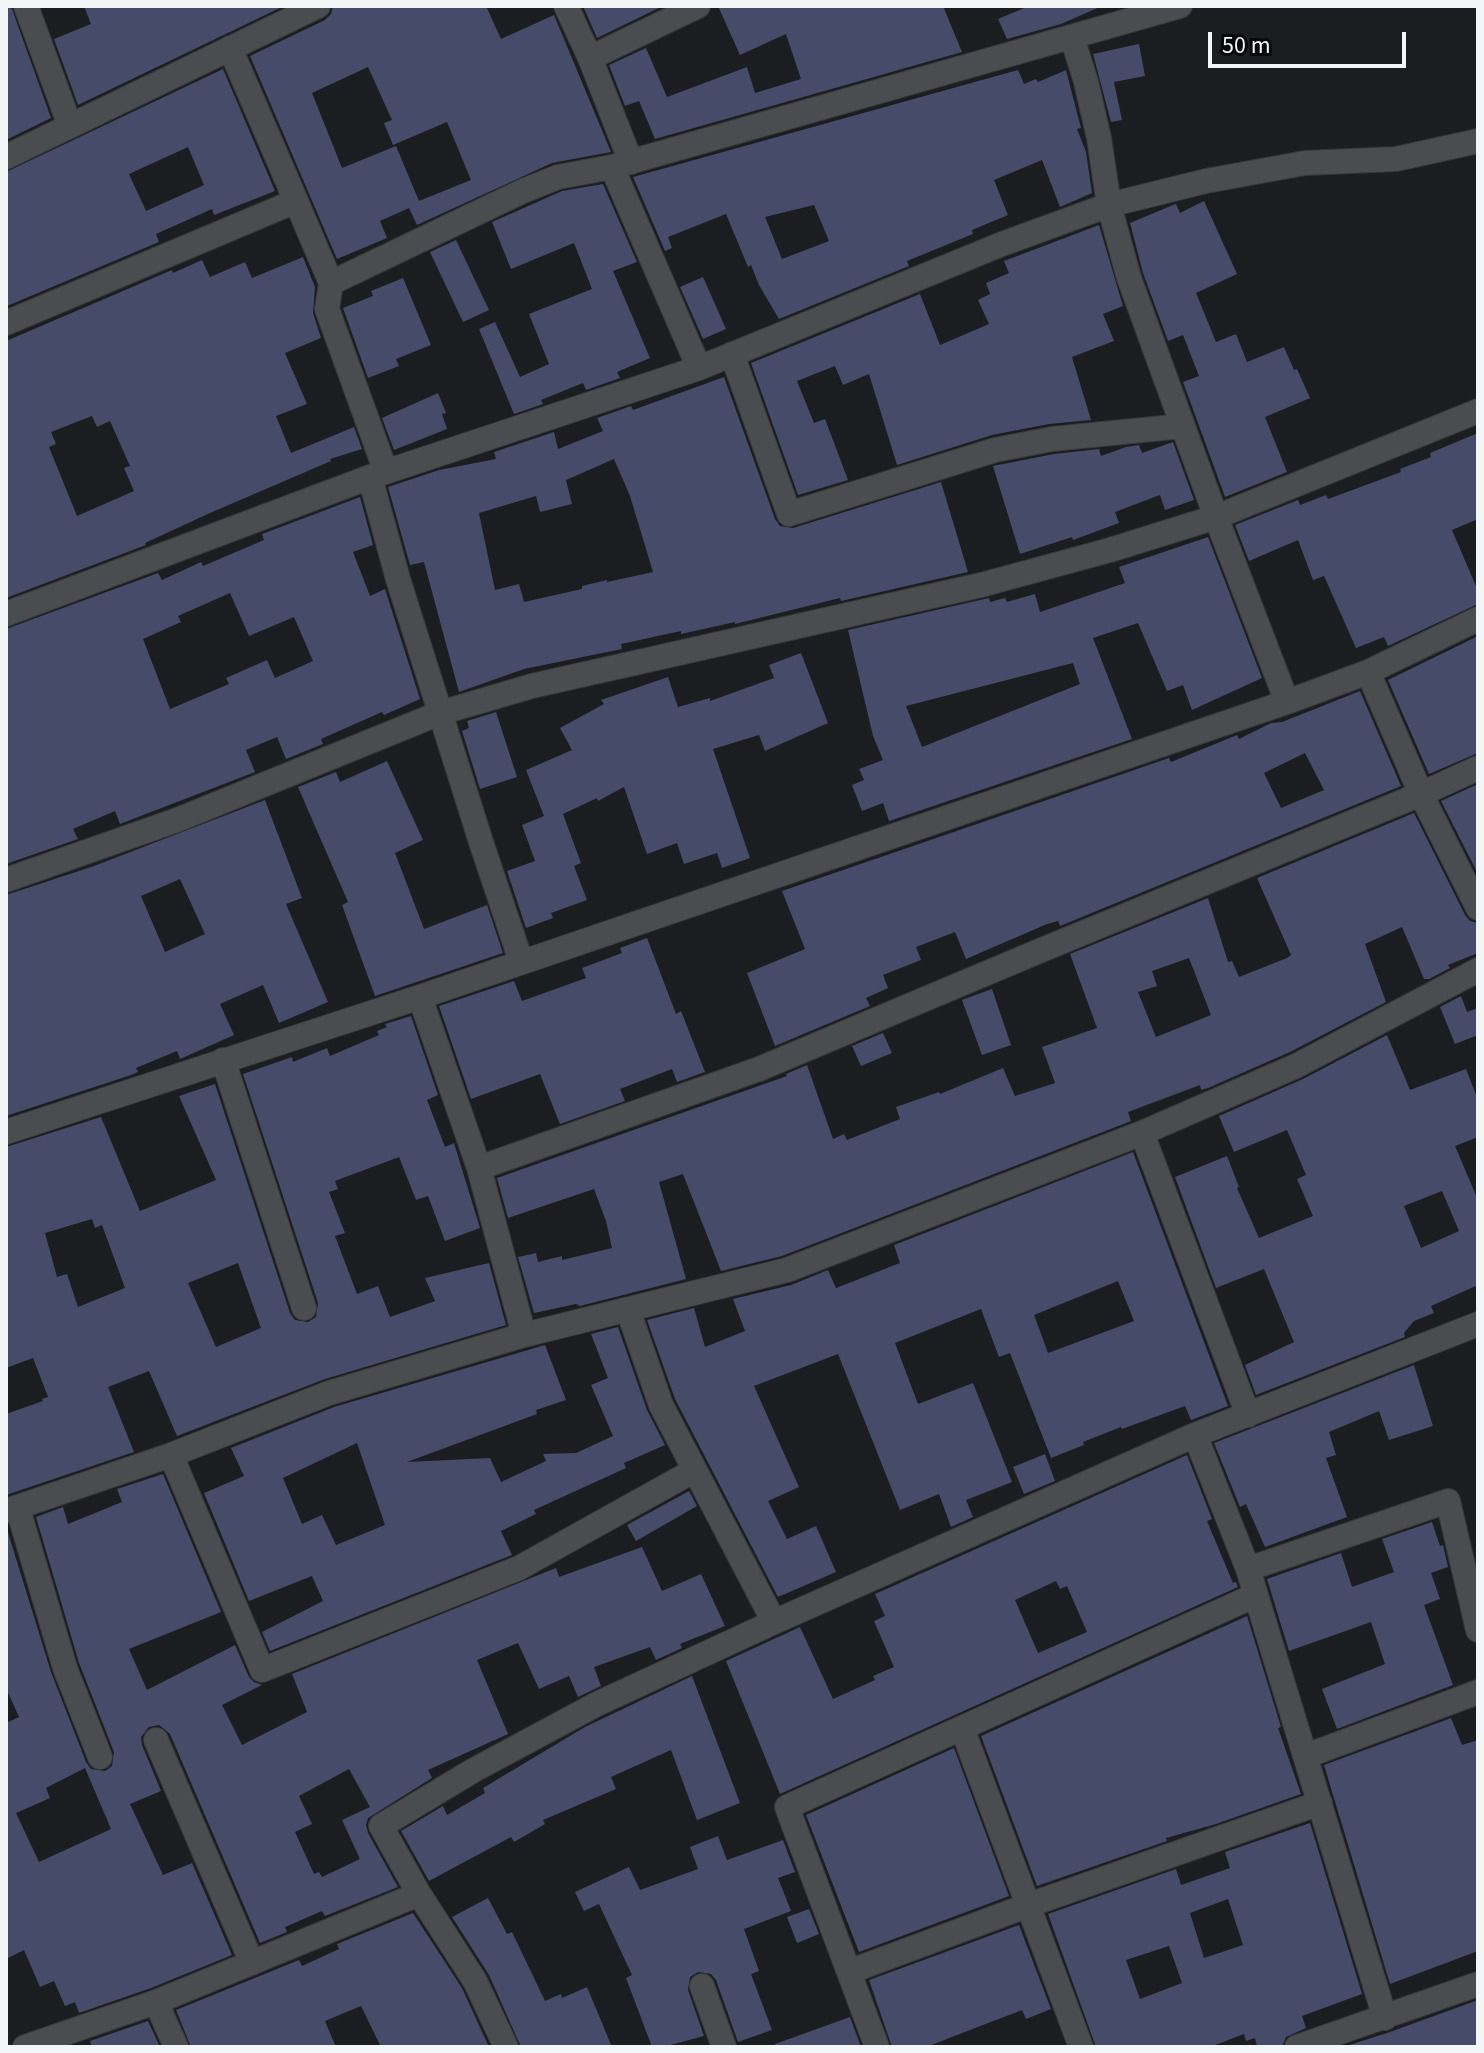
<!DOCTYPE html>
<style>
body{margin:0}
#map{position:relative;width:1484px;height:2053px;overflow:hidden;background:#1c1d20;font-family:"Source Sans 3",sans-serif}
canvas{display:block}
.frame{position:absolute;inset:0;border:8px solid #f4f5f7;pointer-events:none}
.scale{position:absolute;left:1208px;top:32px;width:198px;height:36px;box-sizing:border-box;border:4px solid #f4f5f7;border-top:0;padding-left:10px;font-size:24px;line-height:28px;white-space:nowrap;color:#f4f5f7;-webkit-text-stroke:6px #070809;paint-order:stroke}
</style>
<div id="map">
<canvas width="1484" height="2053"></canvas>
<div class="frame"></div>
<div class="scale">50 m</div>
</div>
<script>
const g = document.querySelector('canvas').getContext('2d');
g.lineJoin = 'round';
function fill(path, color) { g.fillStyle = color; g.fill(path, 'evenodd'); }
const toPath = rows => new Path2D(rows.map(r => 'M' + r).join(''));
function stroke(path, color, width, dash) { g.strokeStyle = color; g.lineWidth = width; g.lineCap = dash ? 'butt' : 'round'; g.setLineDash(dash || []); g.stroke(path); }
fill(toPath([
 [6,6,12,9,51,118,6,140],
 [84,6,284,6,78,105,54,39,91,24],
 [333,6,486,6,501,39,554,15,611,152,552,163,417,225,409,208,380,221,387,238,337,259,250,56,325,20,331,14],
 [368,67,392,120,384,123,393,145,447,122,471,180,419,201,396,146,342,168,312,93],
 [583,6,663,6,597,38],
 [718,6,943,6,962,52,655,139,639,101,625,106,609,65,646,48,667,97,747,67,755,93,801,79,786,34,740,55],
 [1029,6,1102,6,1061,24,1007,39,998,19],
 [1139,44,1145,76,1114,82,1122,120,1111,122,1093,54],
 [223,69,275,191,214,215,212,209,156,234,159,242,7,306,6,172],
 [188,147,204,185,146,211,129,174],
 [1018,70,1024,84,1036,79,1038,82,1066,70,1081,128,1077,129,1086,152,1092,193,1060,207,1042,160,994,180,1008,215,972,230,973,234,907,261,909,266,779,319,759,285,751,265,748,267,726,214,668,237,672,248,665,251,633,177],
 [814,205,829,241,782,259,765,217],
 [603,184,637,262,613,271,650,358,617,372,620,378,586,390,583,383,541,400,543,404,514,414,479,329,495,322,520,377,549,364,529,314,592,289,574,243,511,269,492,222,562,191],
 [1204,201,1237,274,1196,293,1216,342,1236,334,1247,362,1284,347,1294,370,1297,369,1310,398,1265,417,1287,472,1225,497,1183,382,1199,376,1183,335,1168,341,1143,273,1130,223,1173,205,1176,204,1180,213],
 [1099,225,1123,306,1103,314,1114,341,1072,357,1091,420,1049,424,992,435,897,465,869,374,843,385,835,366,797,381,814,423,825,419,848,480,798,495,751,363,920,294,940,345,989,324,978,300,990,294,986,283,1009,273,1004,261],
 [456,240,489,310,463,322,430,252],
 [303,257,315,287,313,313,321,338,285,353,307,404,276,416,291,453,354,427,362,449,330,459,331,461,210,513,145,543,146,545,6,598,6,341,172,270,173,273,202,260,210,277,245,262,252,278],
 [92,416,97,427,110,421,130,466,124,468,134,491,77,516,49,447,56,444,51,432],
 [703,277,726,329,703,339,680,287],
 [403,278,431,345,396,359,399,366,368,378,343,308,373,296,371,291],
 [724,377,775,519,780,526,793,528,941,482,968,572,841,601,840,598,735,624,735,622,681,634,681,631,621,644,622,649,524,669,459,692,424,562,410,565,388,487,439,470,496,459,494,452,554,432,558,449,603,431,597,418,631,406,633,410],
 [614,459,630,496,653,572,607,582,607,580,582,586,582,589,524,602,519,584,495,590,479,513,536,496,540,512,572,504,566,480],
 [438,393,446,413,442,414,447,429,394,450,382,418],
 [1478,433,1478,519,1452,530,1478,591,1478,604,1388,646,1384,637,1356,648,1324,576,1313,580,1298,540,1249,561,1235,525,1298,500,1300,505,1326,495,1328,499,1401,472,1400,469,1431,457,1430,453],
 [1173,442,1194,500,1165,510,1160,495,1115,512,1119,523,1073,540,1072,537,1020,554,993,466,1054,454,1099,449,1101,456,1126,447,1139,445,1142,453],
 [360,497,373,545,353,552,370,596,385,589,420,699,384,715,382,712,321,739,323,744,286,759,277,737,246,750,255,772,120,824,115,811,73,829,78,839,6,864,6,629,158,573,162,580,201,562,203,566,264,540,262,534],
 [230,593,249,636,294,617,313,661,275,678,267,660,226,678,229,684,170,709,143,639,181,622,178,616],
 [1208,537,1262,678,1192,710,1183,685,1167,691,1138,623,1093,638,1132,739,889,821,883,803,862,811,852,785,864,780,859,769,883,760,873,736,848,630,989,598,990,602,1005,598,1007,602,1035,594,1040,612,1125,583,1119,567],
 [1073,663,1080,684,922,747,906,706],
 [1478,636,1478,753,1429,774,1388,680],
 [801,653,828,723,765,751,759,735,713,749,750,858,722,868,717,853,684,864,677,843,647,854,624,787,598,801,597,798,563,814,581,863,574,866,587,900,551,913,553,918,526,928,507,871,535,861,522,825,544,816,526,770,572,750,560,728,604,704,601,700,668,677,678,707,710,698,710,701,774,678,769,665],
 [1360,691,1401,786,1060,926,1058,921,1047,924,966,959,955,932,916,947,921,960,883,975,888,988,866,998,870,1006,775,1046,747,973,805,949,782,891,1169,758,1171,762,1237,735,1239,739,1271,723,1282,722],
 [1305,753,1324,790,1281,808,1264,773],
 [496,712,517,777,480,789,462,731,469,728,467,721],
 [387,761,423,840,395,853,424,929,487,905,503,953,375,996,342,905,348,902,298,787,336,772,340,782],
 [1478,784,1478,874,1441,801],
 [265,800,302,898,286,904,328,1002,279,1023,263,985,220,1004,234,1035,180,1059,177,1051,136,1068,138,1072,131,1075,6,1116,6,895,94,866],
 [180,879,205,934,165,952,141,896],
 [1414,813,1465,915,1470,921,1478,923,1478,953,1448,965,1450,968,1429,979,1424,979,1402,927,1365,944,1386,1002,1290,1052,1208,1088,1201,1090,1200,1085,1128,1112,1131,1121,1126,1123,782,1256,721,1271,683,1174,659,1182,686,1279,580,1306,576,1304,534,1313,518,1257,536,1253,538,1262,562,1256,562,1260,612,1248,606,1221,594,1189,508,1218,497,1178,787,1076,786,1074,807,1065,833,1139,844,1134,847,1140,900,1119,896,1107,939,1092,940,1094,1003,1068,1015,1096,1055,1083,1042,1047,1097,1028,1070,954,1208,898,1228,962,1232,961,1239,977,1287,958,1291,955,1257,878],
 [1189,958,1211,1015,1156,1037,1138,992,1157,986,1152,971],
 [647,938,676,1014,681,1011,705,1072,677,1082,672,1069,620,1089,625,1101,560,1124,540,1074,471,1099,439,1006,514,981,522,1001,586,978,582,968,622,953,620,948],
 [992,989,1011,1045,982,1055,962,1000],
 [1461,996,1467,1012,1478,1008,1478,1035,1455,1044,1440,1007],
 [411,1016,438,1095,427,1100,445,1147,454,1143,480,1228,445,1241,428,1196,416,1200,399,1157,335,1181,338,1189,329,1192,345,1233,335,1236,357,1294,378,1286,390,1317,435,1301,425,1278,489,1263,506,1325,325,1379,177,1436,149,1371,108,1387,134,1452,6,1495,6,1414,43,1401,42,1399,48,1397,33,1358,6,1368,6,1147,101,1117,140,1211,216,1180,179,1096,215,1084,290,1313,295,1320,308,1322,316,1317,318,1303,243,1074,292,1057,293,1062,327,1048,330,1056,379,1035,377,1031,387,1027,385,1024],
 [92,1219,95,1228,102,1225,125,1288,78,1307,67,1274,57,1277,45,1233],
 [238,1263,261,1328,216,1347,188,1283],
 [883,1033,892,1053,861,1066,852,1046],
 [1387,1035,1410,1090,1466,1069,1478,1100,1478,1137,1455,1146,1478,1200,1478,1285,1431,1306,1434,1313,1414,1321,1404,1333,1405,1337,1256,1395,1245,1365,1294,1342,1264,1269,1216,1288,1175,1177,1227,1156,1239,1187,1237,1188,1259,1238,1313,1216,1297,1179,1306,1175,1287,1130,1234,1152,1219,1116,1303,1079],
 [1442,1191,1459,1231,1421,1248,1404,1206],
 [1133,1152,1228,1406,1191,1420,1185,1406,1122,1429,1121,1427,1083,1442,1084,1445,1051,1458,1010,1353,999,1357,981,1309,895,1343,918,1404,973,1383,1012,1482,966,1500,973,1517,951,1527,939,1494,900,1510,838,1354,754,1386,799,1487,768,1501,787,1539,816,1526,836,1572,778,1597,675,1399,647,1320,694,1308,705,1347,745,1331,733,1299,791,1285,828,1270,836,1288,900,1263,894,1245],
 [1118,1281,1134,1321,1048,1353,1034,1315],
 [618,1327,647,1410,665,1445,624,1463,626,1468,534,1510,536,1514,501,1531,512,1555,270,1651,262,1632,323,1601,312,1576,249,1601,204,1493,244,1476,231,1448,334,1407,545,1345,566,1400,536,1410,537,1414,407,1462,490,1458,501,1482,546,1461,543,1454,576,1453,613,1436,591,1385,608,1378,591,1334],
 [357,1443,385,1525,336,1545,322,1515,302,1524,283,1478],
 [1414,1365,1433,1426,1389,1440,1379,1411,1329,1432,1336,1455,1326,1458,1347,1517,1265,1547,1246,1504,1240,1507,1214,1443],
 [1045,1454,1055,1481,1024,1494,1013,1467],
 [1187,1455,1212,1519,1207,1521,1233,1583,1236,1582,1238,1587,780,1794,726,1661,800,1627,833,1699,875,1680,873,1676,894,1667,874,1621,885,1616,875,1594],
 [1056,1581,1060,1589,1067,1586,1087,1632,1038,1653,1015,1600],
 [163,1474,221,1612,129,1649,147,1690,235,1645,249,1677,254,1682,262,1685,222,1705,242,1745,307,1712,292,1674,556,1568,559,1577,642,1547,662,1591,701,1574,725,1626,680,1644,682,1648,656,1660,650,1647,594,1667,601,1686,578,1697,569,1676,539,1689,518,1643,477,1660,508,1734,428,1770,432,1778,368,1818,366,1825,368,1833,398,1887,325,1916,322,1911,285,1927,287,1932,260,1943,170,1734,159,1725,149,1727,141,1737,142,1745,161,1791,130,1804,163,1875,192,1863,232,1955,151,1988,79,2013,75,2002,65,2006,54,1981,40,1987,24,1950,6,1959,6,1723,19,1717,6,1688,6,1526,51,1672,86,1762,91,1769,105,1771,112,1766,114,1752,79,1663,36,1517,63,1507,68,1524,122,1502,117,1489],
 [85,1768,111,1829,39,1862,16,1813,50,1798,46,1788],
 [349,1769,370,1807,342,1820,360,1859,322,1877,319,1872,314,1874,295,1832,312,1824,299,1796],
 [689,1491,697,1506,636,1541,627,1525],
 [1432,1522,1440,1546,1443,1545,1448,1567,1431,1573,1440,1599,1424,1605,1453,1685,1337,1729,1322,1689,1385,1664,1371,1622,1289,1651,1267,1579,1341,1553,1352,1587,1394,1572,1382,1539],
 [1247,1616,1281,1727,1278,1728,1301,1794,1216,1824,1166,1838,1167,1841,1037,1886,981,1736],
 [692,1676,740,1803,697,1820,671,1750,611,1777,616,1789,543,1820,545,1824,514,1842,511,1837,429,1881,401,1831,443,1806,447,1815,485,1793,483,1788,585,1727],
 [1451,1718,1462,1745,1478,1740,1478,1951,1390,1984,1324,1765],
 [954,1748,1009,1896,859,1952,806,1815],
 [1310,1823,1362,1994,1302,2016,1306,2028,1286,2037,1282,2047,1257,2047,1255,2038,1246,2041,1244,2034,1210,2047,1096,2047,1048,1914,1176,1869,1181,1885,1230,1868,1225,1852],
 [1228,1899,1243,1945,1204,1958,1190,1913],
 [1169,1946,1182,1983,1140,1999,1126,1960],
 [718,1836,727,1860,783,1840,795,1872,778,1878,791,1911,744,1929,759,1971,751,1974,772,2030,738,2042,716,1980,711,1974,698,1972,690,1977,688,1990,704,2036,663,2047,652,2047,626,1978,632,1975,599,1904,584,1911,575,1892,629,1867,640,1890,698,1869,690,1847],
 [488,1898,507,1934,512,1932,545,2001,561,1994,562,1998,587,1987,612,2047,521,2047,489,1975,452,1917],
 [809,1909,819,1934,797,1943,787,1917],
 [413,1913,462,1988,489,2047,381,2047,361,2006,325,2021,336,2047,191,2047,176,2010,299,1960,302,1966,339,1949,337,1944],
 [1019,1925,1051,2009,1026,2019,1022,2010,926,2047,892,2047,869,1980],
 [1478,2000,1478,2047,1343,2047,1390,2032],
 [850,2017,861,2047,776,2047,775,2044],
 [148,2021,160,2047,92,2047,90,2041]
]), '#454b69');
const minor = toPath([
 [26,6,70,126],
 [566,6,590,58,631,162],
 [1072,37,1086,82,1099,138,1109,205,1129,278,1216,517,1287,702],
 [230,48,296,201],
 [590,58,698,6],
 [6,157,318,6],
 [612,167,699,368],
 [331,283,523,191,558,177,612,167,1180,6],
 [6,323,296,201,331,283,327,309,386,472],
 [732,354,789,514,995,450,1052,439,1183,426],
 [370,477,398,579,481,842,521,961],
 [6,614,370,477,699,368,1002,244,1109,205,1206,181,1305,163,1396,159,1478,141],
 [1368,672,1421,794,1478,908],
 [6,880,177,820,440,713,532,686,981,585,1110,550,1216,517,1478,411],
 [420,997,479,1168,524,1335],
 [223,1060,304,1308],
 [6,1132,420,997,1287,702,1368,672,1478,619],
 [1142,1133,1248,1415],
 [479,1168,759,1069,1044,949,1421,794,1478,768],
 [628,1310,661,1405,774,1622],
 [1195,1435,1248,1569,1385,2018],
 [171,1455,262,1670,519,1568,695,1470],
 [18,1509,65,1668,100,1757],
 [6,1511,171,1455,329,1393,524,1335,787,1270,1142,1133,1296,1066,1478,970],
 [1248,1569,1448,1501,1478,1630],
 [962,1728,1081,2047],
 [156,1740,252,1963],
 [1306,1756,1478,1692],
 [851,1971,1029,1905,1320,1803],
 [702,1986,724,2047],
 [156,2002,176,2047],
 [25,2047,156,2002,419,1894],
 [506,2047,475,1981,419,1894,381,1826,474,1770,597,1704,774,1622,1195,1435,1478,1324],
 [877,2047,787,1807,1256,1595],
 [1297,2047,1478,1984]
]);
stroke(minor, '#363739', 26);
stroke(minor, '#4b4c4f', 24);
</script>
